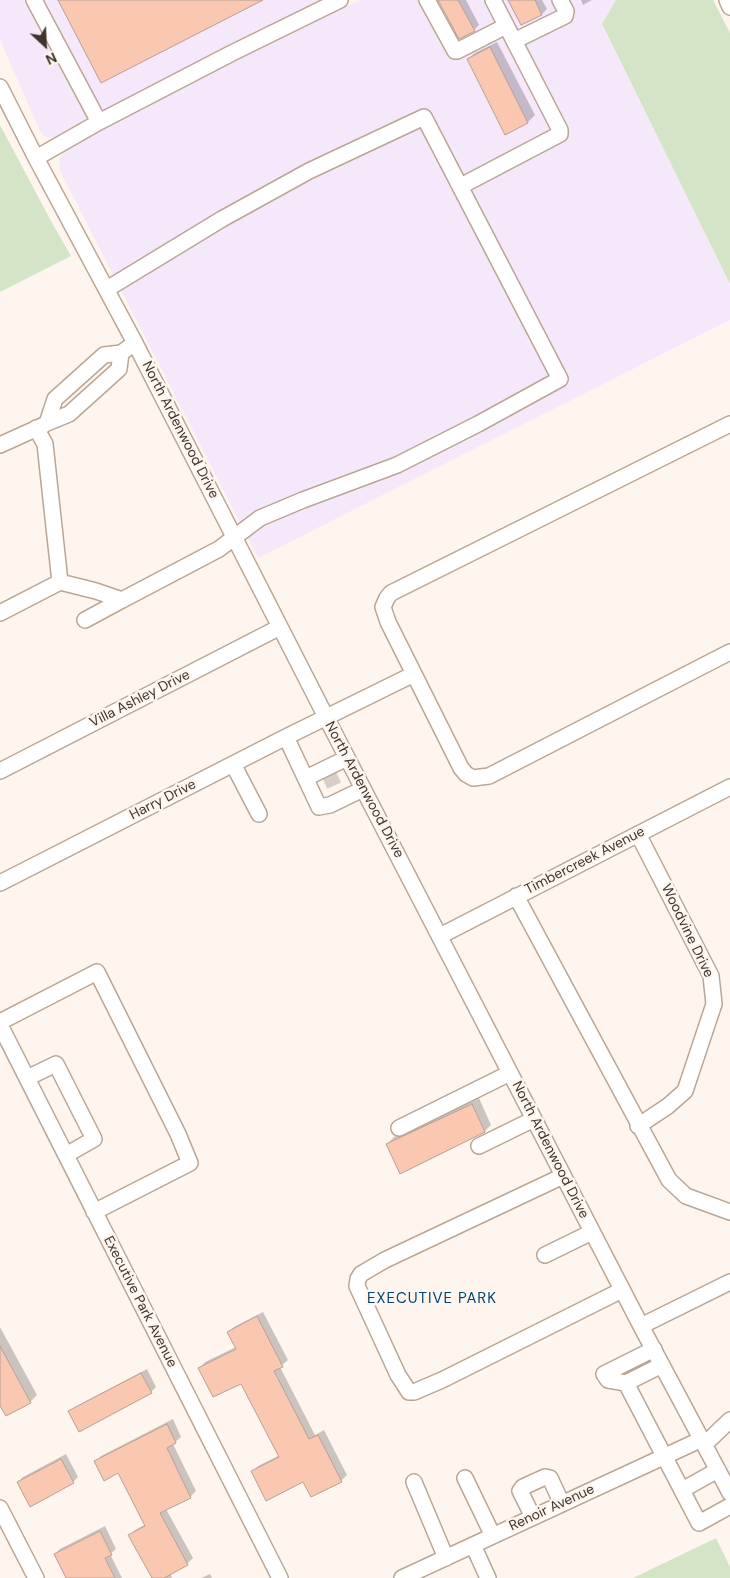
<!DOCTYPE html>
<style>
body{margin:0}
#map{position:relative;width:730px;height:1578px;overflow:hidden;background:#fef6ee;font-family:"DM Sans",sans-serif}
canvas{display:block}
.north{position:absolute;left:20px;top:20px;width:50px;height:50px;-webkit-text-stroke:4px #fef6ee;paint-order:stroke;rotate:155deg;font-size:14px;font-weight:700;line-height:20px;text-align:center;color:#3d352e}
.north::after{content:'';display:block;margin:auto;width:18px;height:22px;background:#3d352e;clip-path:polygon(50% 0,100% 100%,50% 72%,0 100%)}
</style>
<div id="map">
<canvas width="730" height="1578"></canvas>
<div class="north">N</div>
</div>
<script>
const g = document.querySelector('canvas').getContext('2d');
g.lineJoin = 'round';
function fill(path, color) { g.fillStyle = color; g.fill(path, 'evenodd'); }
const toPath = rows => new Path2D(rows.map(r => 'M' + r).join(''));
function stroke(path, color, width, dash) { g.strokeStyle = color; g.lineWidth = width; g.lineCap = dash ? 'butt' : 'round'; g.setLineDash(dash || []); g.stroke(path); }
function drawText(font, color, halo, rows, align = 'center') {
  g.font = font + ' "DM Sans",sans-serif'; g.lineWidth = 5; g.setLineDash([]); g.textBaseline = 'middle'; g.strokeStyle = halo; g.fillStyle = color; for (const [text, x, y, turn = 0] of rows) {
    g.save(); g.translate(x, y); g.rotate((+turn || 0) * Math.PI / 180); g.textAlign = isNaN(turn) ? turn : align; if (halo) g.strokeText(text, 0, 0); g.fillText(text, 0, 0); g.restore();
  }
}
fill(toPath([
 [0,0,319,0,59,136,50,138,44,136,40,131,0,40],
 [360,0,616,0,602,25,730,284,730,320,258,558,60,171,59,159,64,152,73,144,139,105]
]), '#f6e8fb');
fill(toPath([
 [616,0,713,0,730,33,730,284,602,24],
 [0,125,51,221,71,256,0,292],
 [716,1538,730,1567,730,1578,633,1578]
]), '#d3e4c7');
fill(toPath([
 [438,0,466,0,479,25,474,30],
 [509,0,542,0,547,9,542,14,522,24],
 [581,0,592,0,583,5],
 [497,42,535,115,528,122,506,133,468,59,475,53],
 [479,1098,491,1125,485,1131,387,1144,394,1137],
 [263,1312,288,1360,280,1367,315,1435,324,1430,347,1475,341,1481,304,1481,252,1472,258,1466,280,1455,241,1382,200,1368,205,1362,236,1347,228,1332,234,1327],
 [0,1327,37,1395,30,1402,0,1403],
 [147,1369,156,1387,151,1392,70,1412,75,1407],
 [173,1419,181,1437,173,1444,196,1491,190,1497,166,1509,193,1558,187,1564,170,1573,172,1578,153,1578,130,1535,135,1530,146,1524,119,1471,95,1462,101,1456],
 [66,1454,78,1477,73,1482,18,1482,23,1477],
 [105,1526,116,1549,110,1554,122,1578,78,1578,55,1554,60,1549],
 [210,1574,212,1578,201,1578]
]), '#0003');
const building = toPath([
 [58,0,263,0,101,83,58,0],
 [438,0,458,0,475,31,459,39,438,0],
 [508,0,535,0,542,15,521,25,508,0],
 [490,47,528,123,505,135,467,59,490,47],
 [472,1104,485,1132,400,1174,386,1144,472,1104],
 [257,1316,283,1367,274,1371,309,1439,318,1435,342,1482,311,1497,303,1482,266,1501,251,1471,279,1457,241,1384,213,1397,198,1368,236,1349,227,1332,257,1316],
 [0,1346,31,1403,6,1416,0,1406,0,1346],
 [141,1373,152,1393,79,1432,68,1411,141,1373],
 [167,1424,176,1443,167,1448,191,1498,160,1513,188,1565,164,1578,152,1578,128,1535,145,1526,118,1473,104,1481,94,1461,167,1424],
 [61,1459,74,1483,30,1507,17,1482,61,1459],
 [100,1531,112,1555,105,1558,115,1578,66,1578,54,1554,100,1531]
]);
fill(building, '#fac7b1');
stroke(building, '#b89f94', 1);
stroke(toPath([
 [328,772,337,792]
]), '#d7cfc8', 15, [15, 8]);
const minor = toPath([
 [34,0,99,122],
 [427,0,455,51,457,51,506,26],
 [727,0,730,7],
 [514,41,565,16,566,11,560,0],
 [0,87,36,158,135,343,326,717,641,1326,730,1493],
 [36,158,99,122,232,53,340,0],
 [461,186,560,134,560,130,493,0],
 [121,353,119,369,69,414,47,423,55,399,104,355,121,353,135,343],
 [730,424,391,593,387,598,383,607,388,622,461,768,466,774,473,778,489,776,730,652],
 [36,428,45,444,60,582],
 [0,445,44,425],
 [0,613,60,582,96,591,122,600,219,549,260,518,303,500,397,465,478,424,560,379,424,117,309,171,222,219,107,289],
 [85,620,122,600],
 [286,737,319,807,330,805,363,789],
 [233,764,259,814],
 [0,771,280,627],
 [306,778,347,758],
 [638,834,711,976,714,1004,685,1091,668,1106,638,1126],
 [0,883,286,737,414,674],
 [516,896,669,1180,686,1196,730,1212],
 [440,936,730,787],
 [0,1022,97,972,178,1134,190,1163,94,1212],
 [0,1025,280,1578],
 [27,1078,56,1064,94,1139,66,1155],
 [399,1128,510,1073],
 [479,1146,534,1119],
 [563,1176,385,1260,361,1274,358,1279,357,1286,398,1375,409,1392,414,1392,442,1380,622,1290],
 [545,1255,592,1232],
 [641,1326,730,1282],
 [662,1365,626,1383,699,1523,730,1506],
 [626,1383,608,1380,604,1374,654,1349],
 [705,1444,730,1420],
 [465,1478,493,1536],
 [414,1482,446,1558],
 [682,1490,718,1470],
 [0,1508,36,1578],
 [533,1517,520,1491,523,1487,545,1477,550,1478,562,1504],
 [473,1545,488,1578],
 [402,1578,702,1439]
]);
stroke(minor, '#baa695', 18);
stroke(minor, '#fff', 15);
drawText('14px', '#3d352e', '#fef6ee', [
 ["North Ardenwood Drive",180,430,63],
 ["Villa Ashley Drive",140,699,-27],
 ["North Ardenwood Drive",364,790,62],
 ["Harry Drive",163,800,-27],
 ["Timbercreek Avenue",585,861,-27],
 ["Woodvine Drive",687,931,64],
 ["North Ardenwood Drive",550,1150,63],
 ["Executive Park Avenue",140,1302,63],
 ["Renoir Avenue",552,1508,-25]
]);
g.letterSpacing = '1px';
drawText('15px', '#004674', '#fef6ee', [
 ["EXECUTIVE PARK",432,1299]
]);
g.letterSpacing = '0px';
</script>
